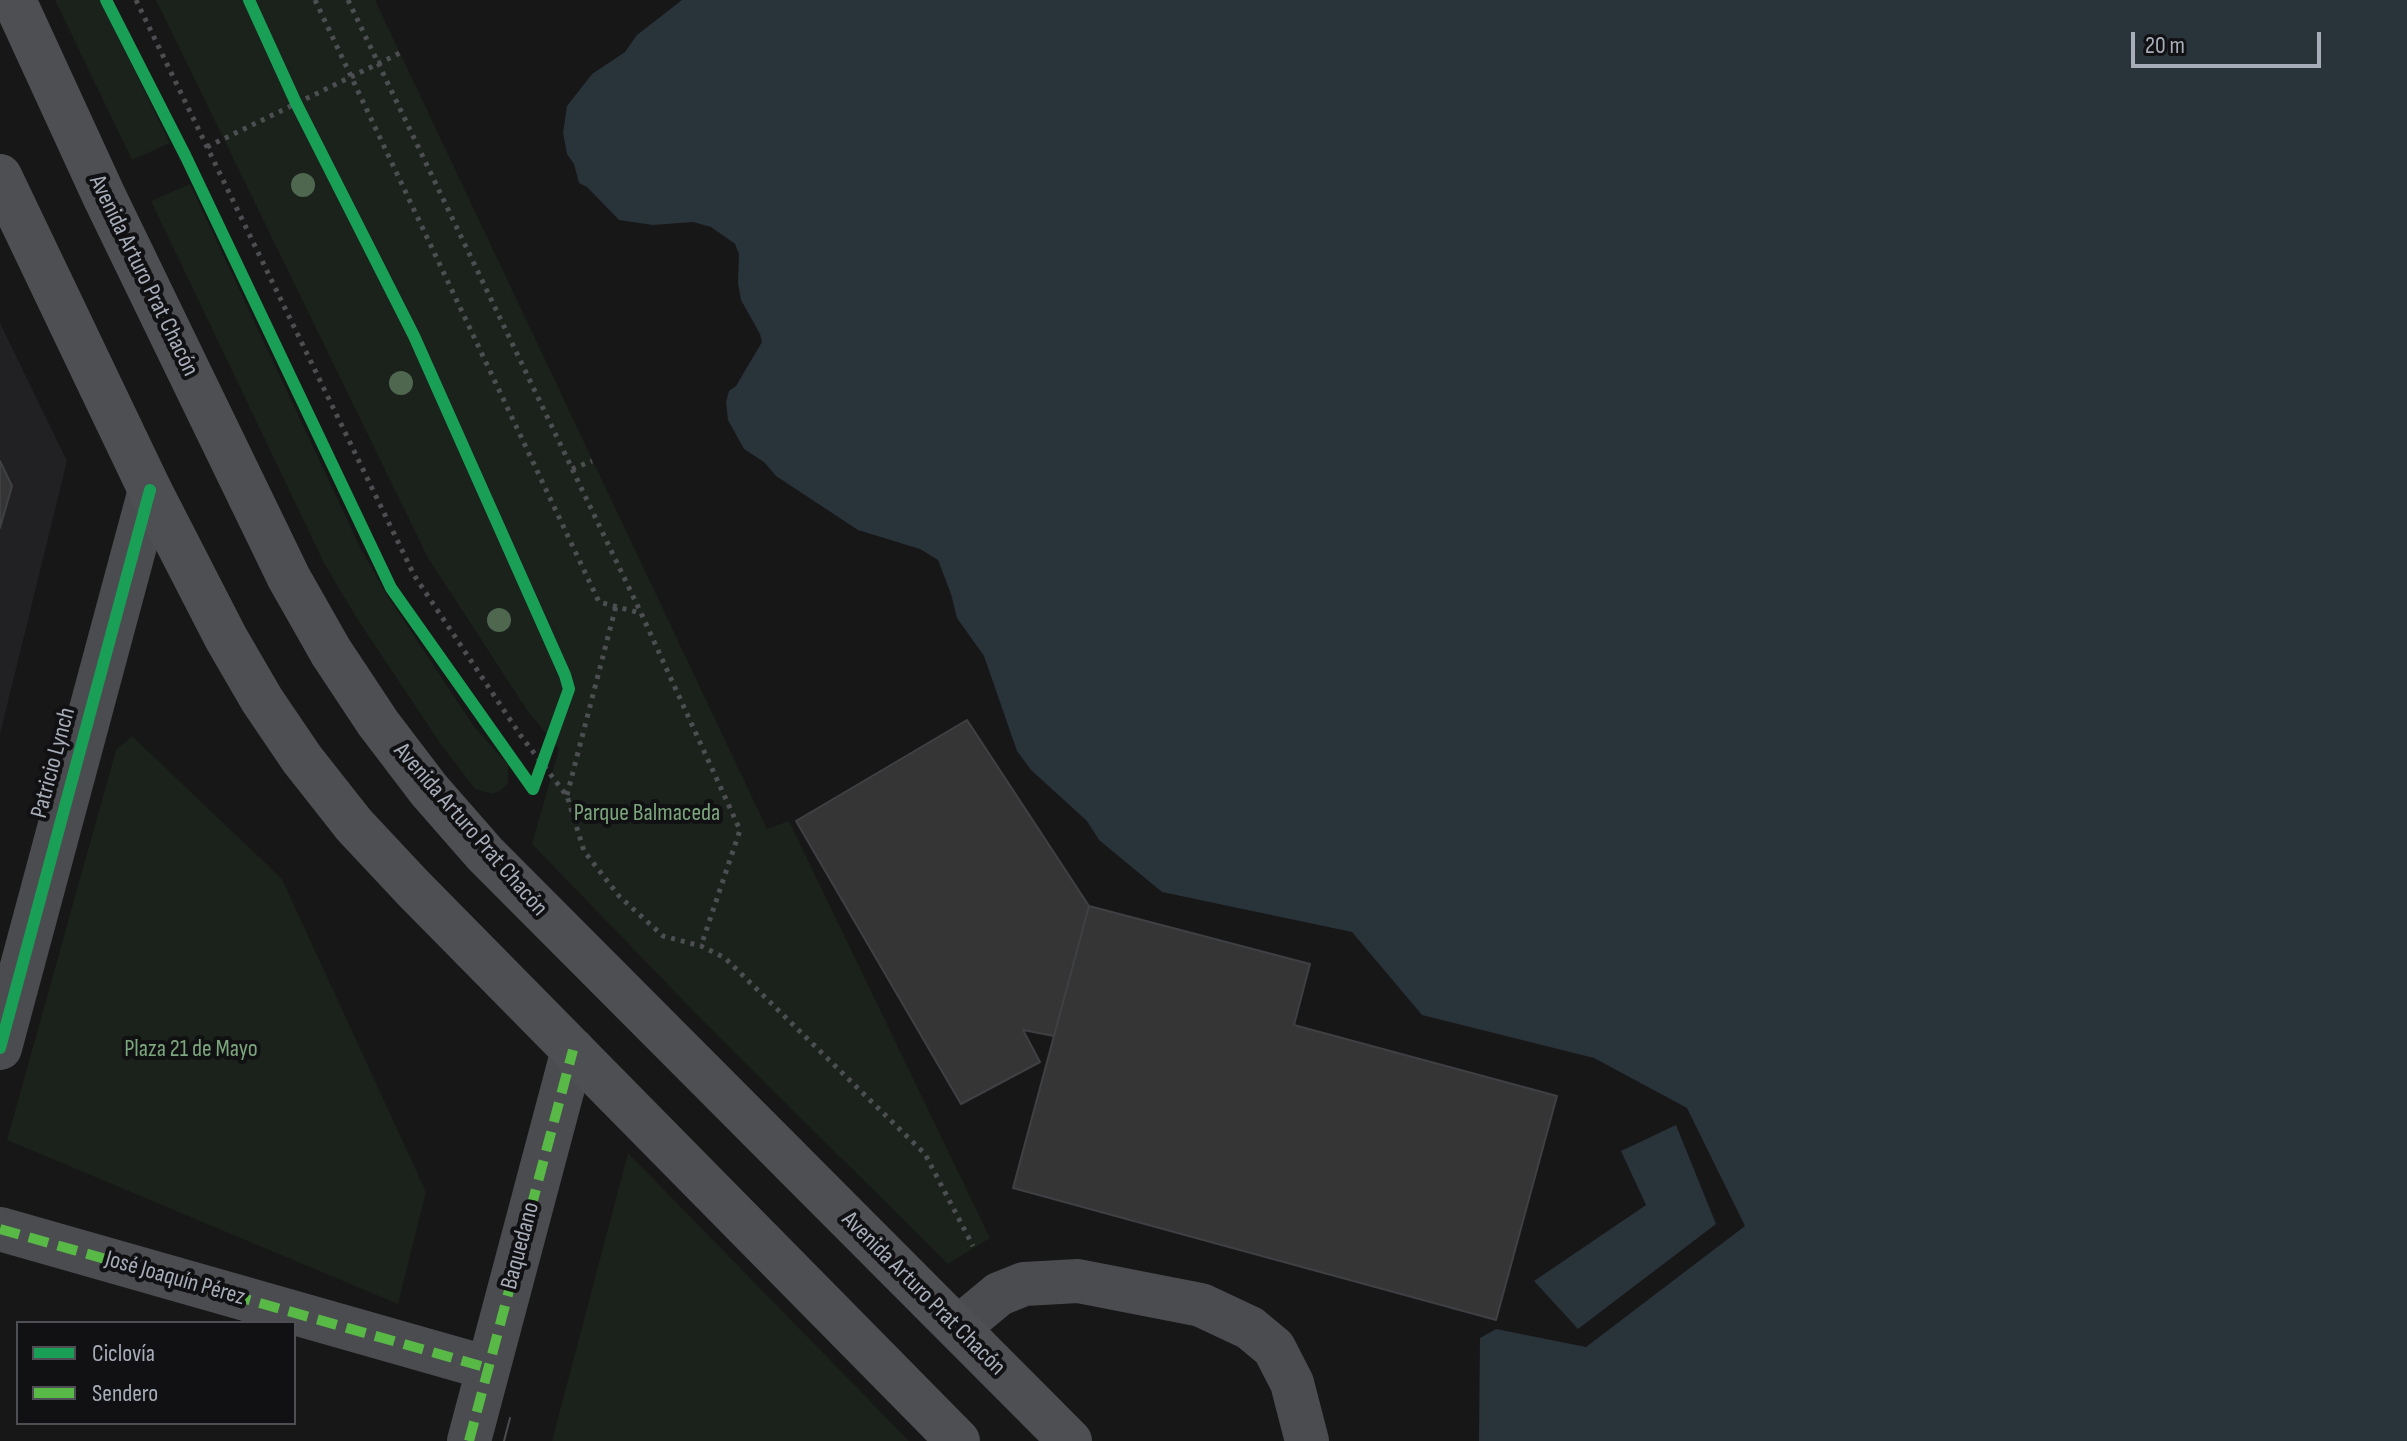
<!DOCTYPE html>
<meta charset="utf-8">
<style>
body{margin:0}
#map{position:relative;width:2407px;height:1441px;overflow:hidden;background:#171717;font-family:"Sofia Sans Condensed",sans-serif}
canvas{display:block}
.legend{position:absolute;left:16px;top:1321px;width:280px;height:104px;box-sizing:border-box;background:#111113;border:2px solid #4d4f55;margin:0;padding:10px 14px;list-style:none;font-size:24px;color:#a7adb9}
.legend li{display:flex;align-items:center;gap:16px;height:40px}
.legend b{width:40px;border:2px solid #4d4f55}
.scale{position:absolute;left:2131px;top:32px;width:190px;height:36px;box-sizing:border-box;border:4px solid #a7adb9;border-top:0;padding-left:10px;font-size:24px;line-height:28px;white-space:nowrap;color:#a7adb9;-webkit-text-stroke:6px #111113;paint-order:stroke}
</style>
<div id="map">
<canvas width="2407" height="1441"></canvas>
<ul class="legend">
<li><b style="height:10px;background:#1a9f57"></b>Ciclovía</li>
<li><b style="height:10px;background:#58b947"></b>Sendero</li>
</ul>
<div class="scale">20 m</div>
</div>
<script>
const g = document.querySelector('canvas').getContext('2d');
g.lineJoin = 'round';
function fill(path, color) { g.fillStyle = color; g.fill(path, 'evenodd'); }
const toPath = rows => new Path2D(rows.map(r => 'M' + r).join(''));
function stroke(path, color, width, dash) { g.strokeStyle = color; g.lineWidth = width; g.lineCap = dash ? 'butt' : 'round'; g.setLineDash(dash || []); g.stroke(path); }
function drawText(font, color, halo, rows, align = 'center') {
  g.font = font + ' "Sofia Sans Condensed",sans-serif'; g.lineWidth = 8; g.setLineDash([]); g.textBaseline = 'middle'; g.strokeStyle = halo; g.fillStyle = color; for (const [text, x, y, turn = 0] of rows) {
    g.save(); g.translate(x, y); g.rotate((+turn || 0) * Math.PI / 180); g.textAlign = isNaN(turn) ? turn : align; if (halo) g.strokeText(text, 0, 0); g.fillText(text, 0, 0); g.restore();
  }
}
fill(toPath([
 [0,323,67,461,0,734]
]), '#212123');
fill(toPath([
 [55,0,100,0,170,143,132,160],
 [156,0,375,0,767,829,789,821,990,1238,948,1264,709,1027,532,844,559,749,529,713,428,558],
 [190,184,361,549,387,595,473,725,508,765,508,783,501,790,492,794,475,789,440,743,356,617,324,563,151,201],
 [132,736,282,879,426,1192,398,1304,7,1140,116,750],
 [628,1153,909,1441,552,1441]
]), '#1a221b');
fill(toPath([
 [682,0,2407,0,2407,1441,1479,1441,1480,1338,1496,1329,1586,1347,1745,1226,1687,1108,1594,1058,1422,1015,1352,932,1162,892,1099,840,1087,821,1031,770,1017,751,984,656,957,618,951,594,938,560,920,549,858,530,776,476,764,462,744,449,728,420,726,402,729,391,736,386,762,342,760,334,741,300,738,283,739,254,735,244,711,227,693,222,653,225,619,220,587,187,579,183,574,164,567,154,563,133,567,106,592,74,625,52,637,35],
 [1676,1125,1716,1224,1578,1329,1534,1281,1646,1205,1621,1151]
]), '#29333a');
const building = toPath([
 [0,461,12,486,0,528,0,461],
 [967,720,1089,906,1054,1036,1023,1030,1040,1062,961,1104,796,821,967,720],
 [1089,906,1310,964,1294,1025,1557,1096,1496,1320,1013,1188,1089,906]
]);
fill(building, '#353536');
stroke(building, '#3f4043', 2);
stroke(toPath([
 [136,0,414,575,521,736,567,796,584,851,619,896,663,936,701,946,725,958,925,1154,973,1246],
 [315,0,599,602,640,613],
 [348,0,641,613,740,830,701,946],
 [207,147,400,53],
 [572,469,592,461],
 [567,795,616,606]
]), '#4d4e52', 5, [4, 6]);
stroke(toPath([
 [0,1048,150,490],
 [0,1229,488,1368],
 [958,1328,999,1294,1024,1284,1078,1281,1201,1305,1250,1328,1274,1348,1292,1383,1307,1441],
 [469,1441,573,1050]
]), '#4b4c50', 44);
stroke(toPath([
 [14,0,104,196,289,578,331,652,378,723,429,790,485,854,1070,1441],
 [0,176,150,490,226,638,262,700,302,759,354,825,413,888,958,1441]
]), '#4e4f52', 44);
stroke(toPath([
 [504,1441,510,1418]
]), '#4b4c4f', 2);
stroke(toPath([
 [0,1229,488,1368],
 [469,1441,573,1050]
]), '#58b947', 10, [20, 10]);
stroke(toPath([
 [106,0,186,157,391,588,533,789],
 [249,0,296,103,414,336,565,675,569,689,533,789],
 [0,1048,150,490]
]), '#1a9f57', 12);
g.fillStyle = '#4f664f';
for (const [x, y] of [
 [303,185],
 [401,383],
 [499,620]
]) { g.beginPath(); g.arc(x, y, 12, 0, 2 * Math.PI); g.fill(); }
drawText('24px', '#a7adb9', '#111113', [
 ["Avenida Arturo Prat Chacón",143,276,64],
 ["Patricio Lynch",54,763,-75],
 ["Avenida Arturo Prat Chacón",470,830,49],
 ["Baquedano",521,1246,-75],
 ["José Joaquín Pérez",175,1279,16],
 ["Avenida Arturo Prat Chacón",923,1294,45]
]);
drawText('24px', '#7ca67d', '#111113', [
 ["Parque Balmaceda",647,814],
 ["Plaza 21 de Mayo",191,1050]
]);
</script>
